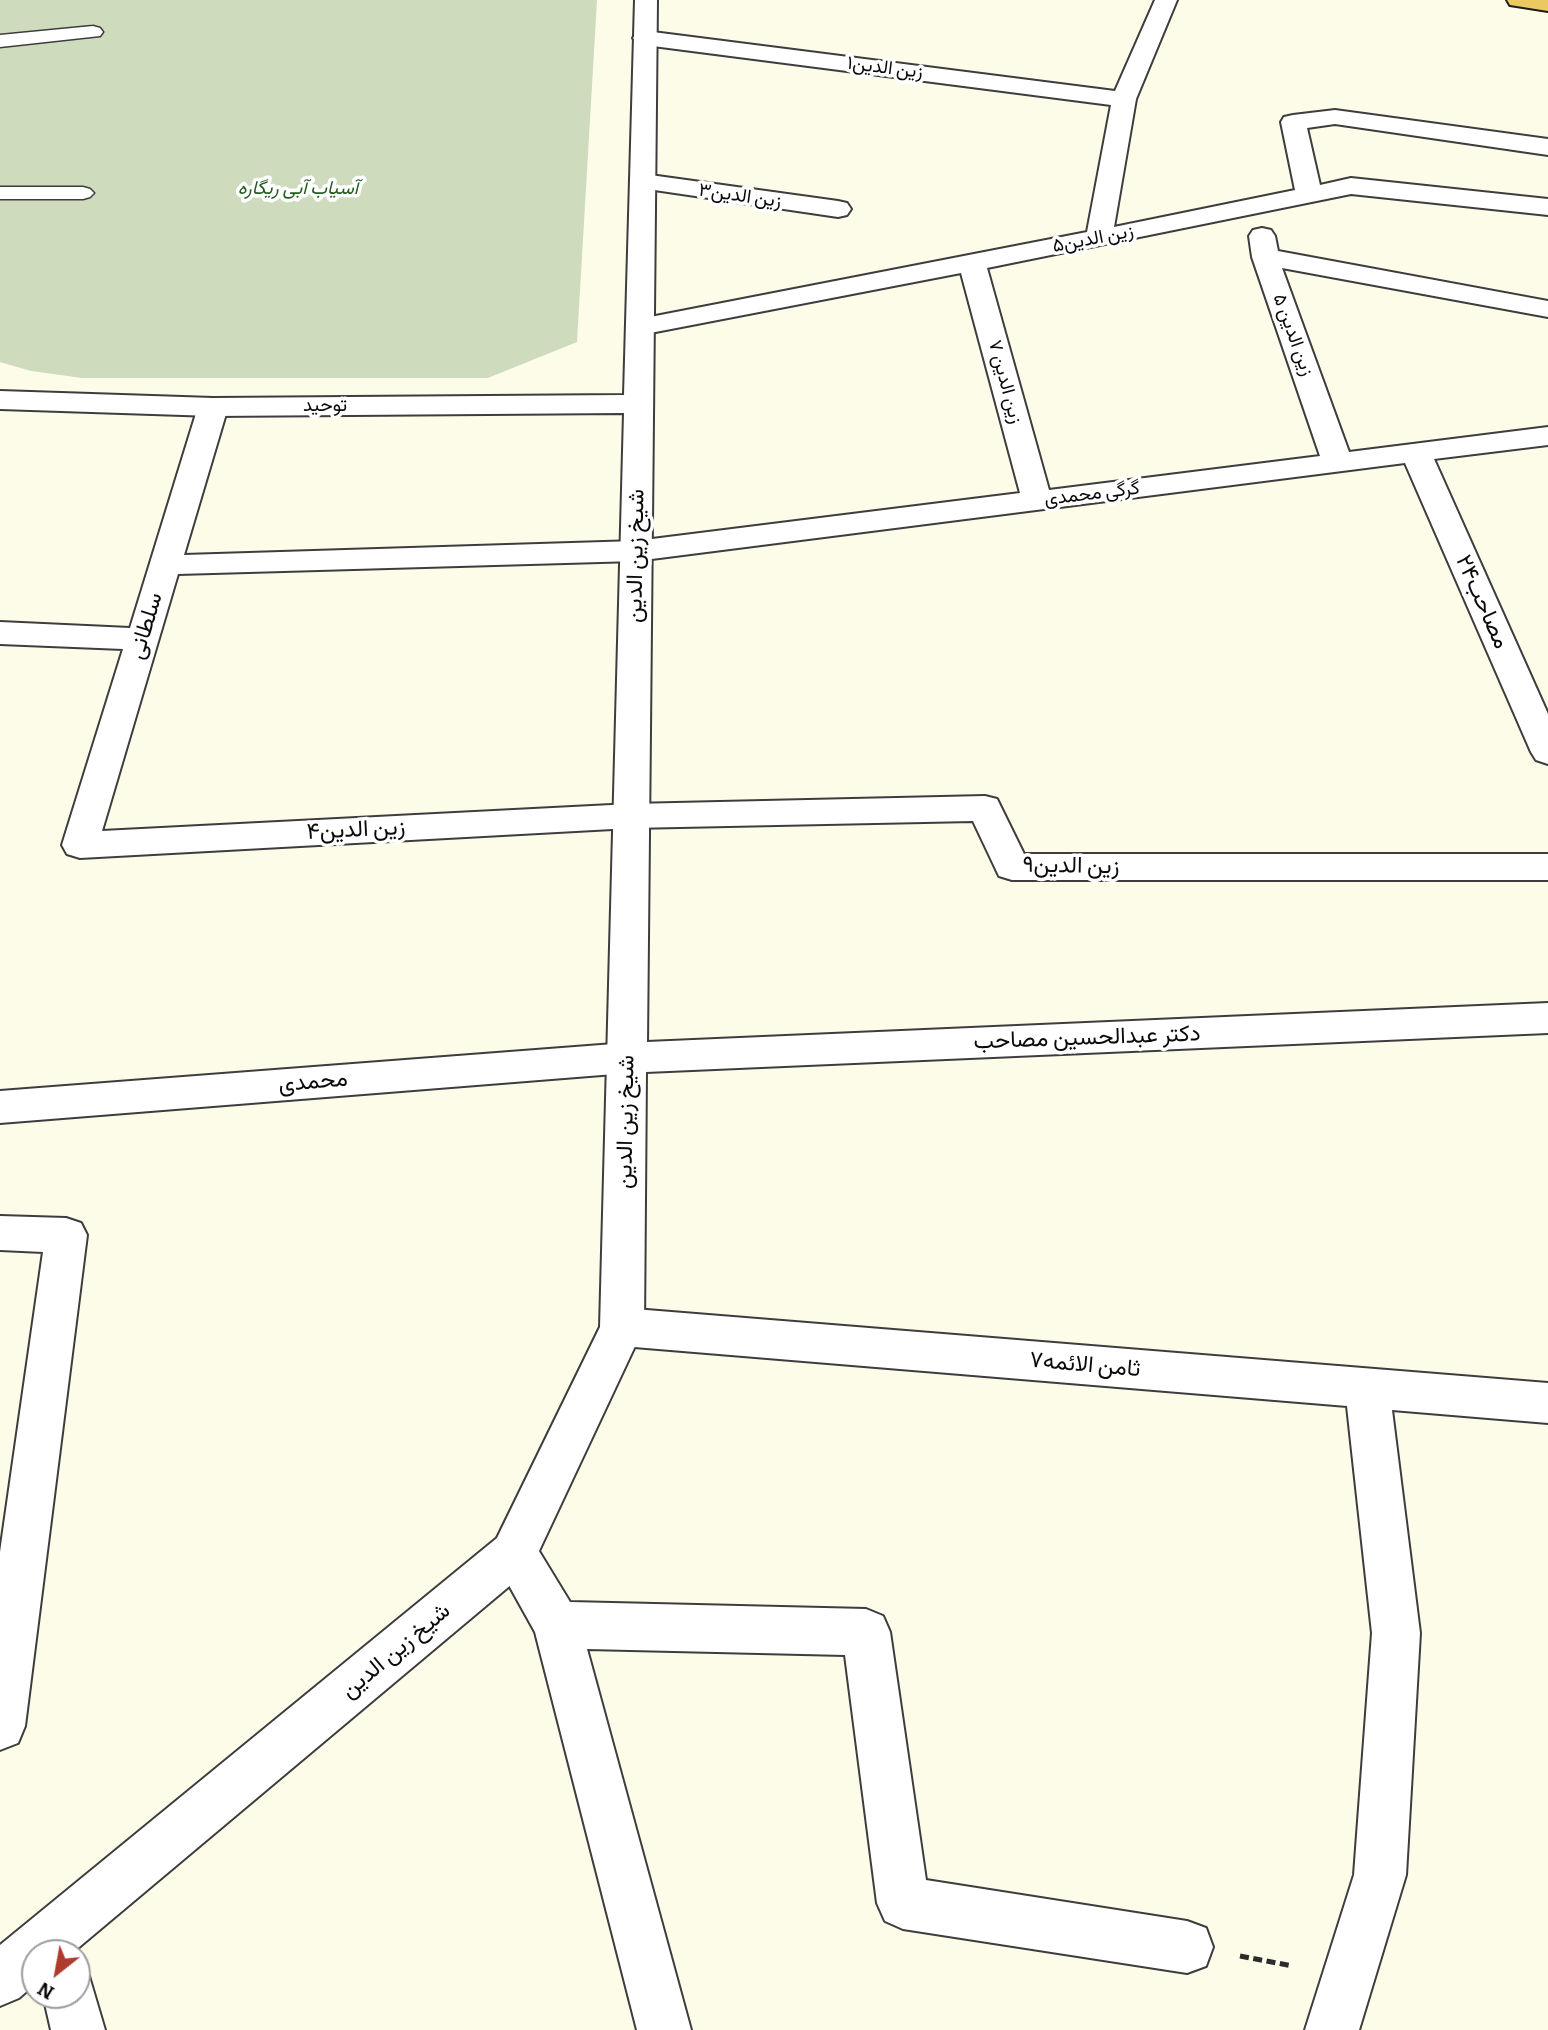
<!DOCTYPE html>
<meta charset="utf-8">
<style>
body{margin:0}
#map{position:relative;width:1548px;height:2030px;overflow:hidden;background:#fdfce9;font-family:Bitter,serif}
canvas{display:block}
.north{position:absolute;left:21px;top:1939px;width:70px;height:70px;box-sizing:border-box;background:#fff;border:2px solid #9d9d9d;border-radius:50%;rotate:211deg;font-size:19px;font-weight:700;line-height:28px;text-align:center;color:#0a0a0a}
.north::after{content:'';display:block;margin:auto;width:24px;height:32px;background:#af3a2e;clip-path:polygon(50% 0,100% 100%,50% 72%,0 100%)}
</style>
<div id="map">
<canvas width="1548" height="2030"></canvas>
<div class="north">N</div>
</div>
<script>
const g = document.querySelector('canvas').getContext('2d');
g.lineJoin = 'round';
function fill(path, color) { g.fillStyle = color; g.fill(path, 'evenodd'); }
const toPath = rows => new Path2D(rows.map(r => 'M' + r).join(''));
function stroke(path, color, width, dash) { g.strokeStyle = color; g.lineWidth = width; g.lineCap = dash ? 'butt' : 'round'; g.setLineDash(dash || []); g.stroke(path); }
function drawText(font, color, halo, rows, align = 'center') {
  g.font = font + ' Bitter,Vazirmatn,serif'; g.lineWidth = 7; g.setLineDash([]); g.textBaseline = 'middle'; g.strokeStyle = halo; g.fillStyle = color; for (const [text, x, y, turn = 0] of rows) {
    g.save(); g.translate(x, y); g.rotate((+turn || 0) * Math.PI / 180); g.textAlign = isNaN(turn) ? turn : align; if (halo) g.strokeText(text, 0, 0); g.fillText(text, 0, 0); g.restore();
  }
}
fill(toPath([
 [0,0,597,0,577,342,488,378,82,378,31,371,0,362]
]), '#cedcbd');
const service = toPath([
 [93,26,100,28,103,32,100,36,0,47,0,35,93,26],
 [0,187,83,187,90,189,94,193,90,197,83,199,0,199,0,187]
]);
const minor = toPath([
 [1155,0,1177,0,1136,99,1114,227,1295,190,1281,122,1284,117,1293,115,1335,110,1548,139,1548,155,1335,124,1307,128,1320,185,1351,178,1548,199,1548,215,1351,194,987,268,1049,490,1320,456,1252,257,1249,236,1253,230,1262,228,1271,230,1275,236,1278,251,1548,301,1548,317,1282,268,1349,452,1548,427,1548,445,1434,459,1548,714,1548,764,1536,760,1531,752,1405,463,636,561,178,574,102,831,631,804,985,796,997,799,1024,854,1548,854,1548,880,1012,880,999,876,973,821,631,828,80,858,67,854,62,845,123,649,0,644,0,622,130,628,198,407,203,401,213,398,223,401,228,407,184,555,636,541,1020,493,961,273,640,335,630,333,626,327,630,321,640,319,1087,232,1111,105,645,45,637,43,633,38,637,33,645,31,1115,91,1155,0],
 [643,174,838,201,847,203,851,209,847,215,838,217,634,187,630,182,634,177,643,174],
 [627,1043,641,1047,647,1058,641,1069,627,1073,0,1123,0,1091,627,1043],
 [0,1216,66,1218,81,1223,87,1235,25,1726,18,1743,0,1750,0,1552,43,1252,0,1250,0,1216],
 [622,1308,1548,1383,1548,1423,1392,1410,1420,1633,1406,1875,1359,2030,1305,2030,1354,1875,1372,1633,1347,1406,622,1346,607,1340,600,1327,607,1314,622,1308],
 [514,1531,531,1538,570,1602,866,1609,883,1616,890,1632,926,1880,1187,1921,1206,1928,1213,1947,1206,1966,1187,1973,903,1929,885,1921,877,1903,845,1655,587,1649,691,2030,637,2030,535,1632,491,1553,497,1538,514,1531],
 [77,1971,89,1976,105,2030,51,2030,43,1995,77,1995,77,1971]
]);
const tertiary = toPath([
 [635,0,657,0,647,1042,1548,1003,1548,1033,646,1072,644,1327,531,1568,72,1953,35,1953,35,1984,19,1998,0,2006,0,1945,497,1538,600,1327,624,413,213,416,0,409,0,391,213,398,624,395,635,0]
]);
const trunk = toPath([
 [1507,0,1548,0,1548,11,1510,5,1507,0]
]);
stroke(service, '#3d3d3d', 3);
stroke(minor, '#3d3d3d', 4);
stroke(tertiary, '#3d3d3d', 4);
stroke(trunk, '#1b1b1b', 4);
stroke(toPath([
 [1240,1956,1293,1966]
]), '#2c2c2c', 5, [9, 4.5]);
fill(service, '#fff');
fill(minor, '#fff');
fill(tertiary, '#fff');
fill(trunk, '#ecc862');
drawText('19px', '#0a0a0a', '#fff', [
 ["زین الدین۱",885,68,7],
 ["زین الدین۳",740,196,8],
 ["زین الدین۵",1093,239,-11],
 ["زین الدین ۵",1293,335,70],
 ["زین الدین ۷",1005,382,75],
 ["توحید",325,406],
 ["گرگی محمدی",1092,494,-7]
]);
drawText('italic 19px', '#255c21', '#fff', [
 ["آسیاب آبی ریگاره",298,189]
]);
drawText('23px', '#0a0a0a', '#fff', [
 ["شیخ زین الدین",636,556,-89],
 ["مصاحب۲۴",1482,602,66],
 ["سلطانی",146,626,-73],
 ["زین الدین۴",356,830,-3],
 ["زین الدین۹",1071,866,1],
 ["دکتر عبدالحسین مصاحب",1087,1038,-2],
 ["محمدی",313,1082,-5],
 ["شیخ زین الدین",626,1122,-89],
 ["ثامن الا‌ئمه۷",1085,1365,5],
 ["شیخ زین الدین",396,1651,-40]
]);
</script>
